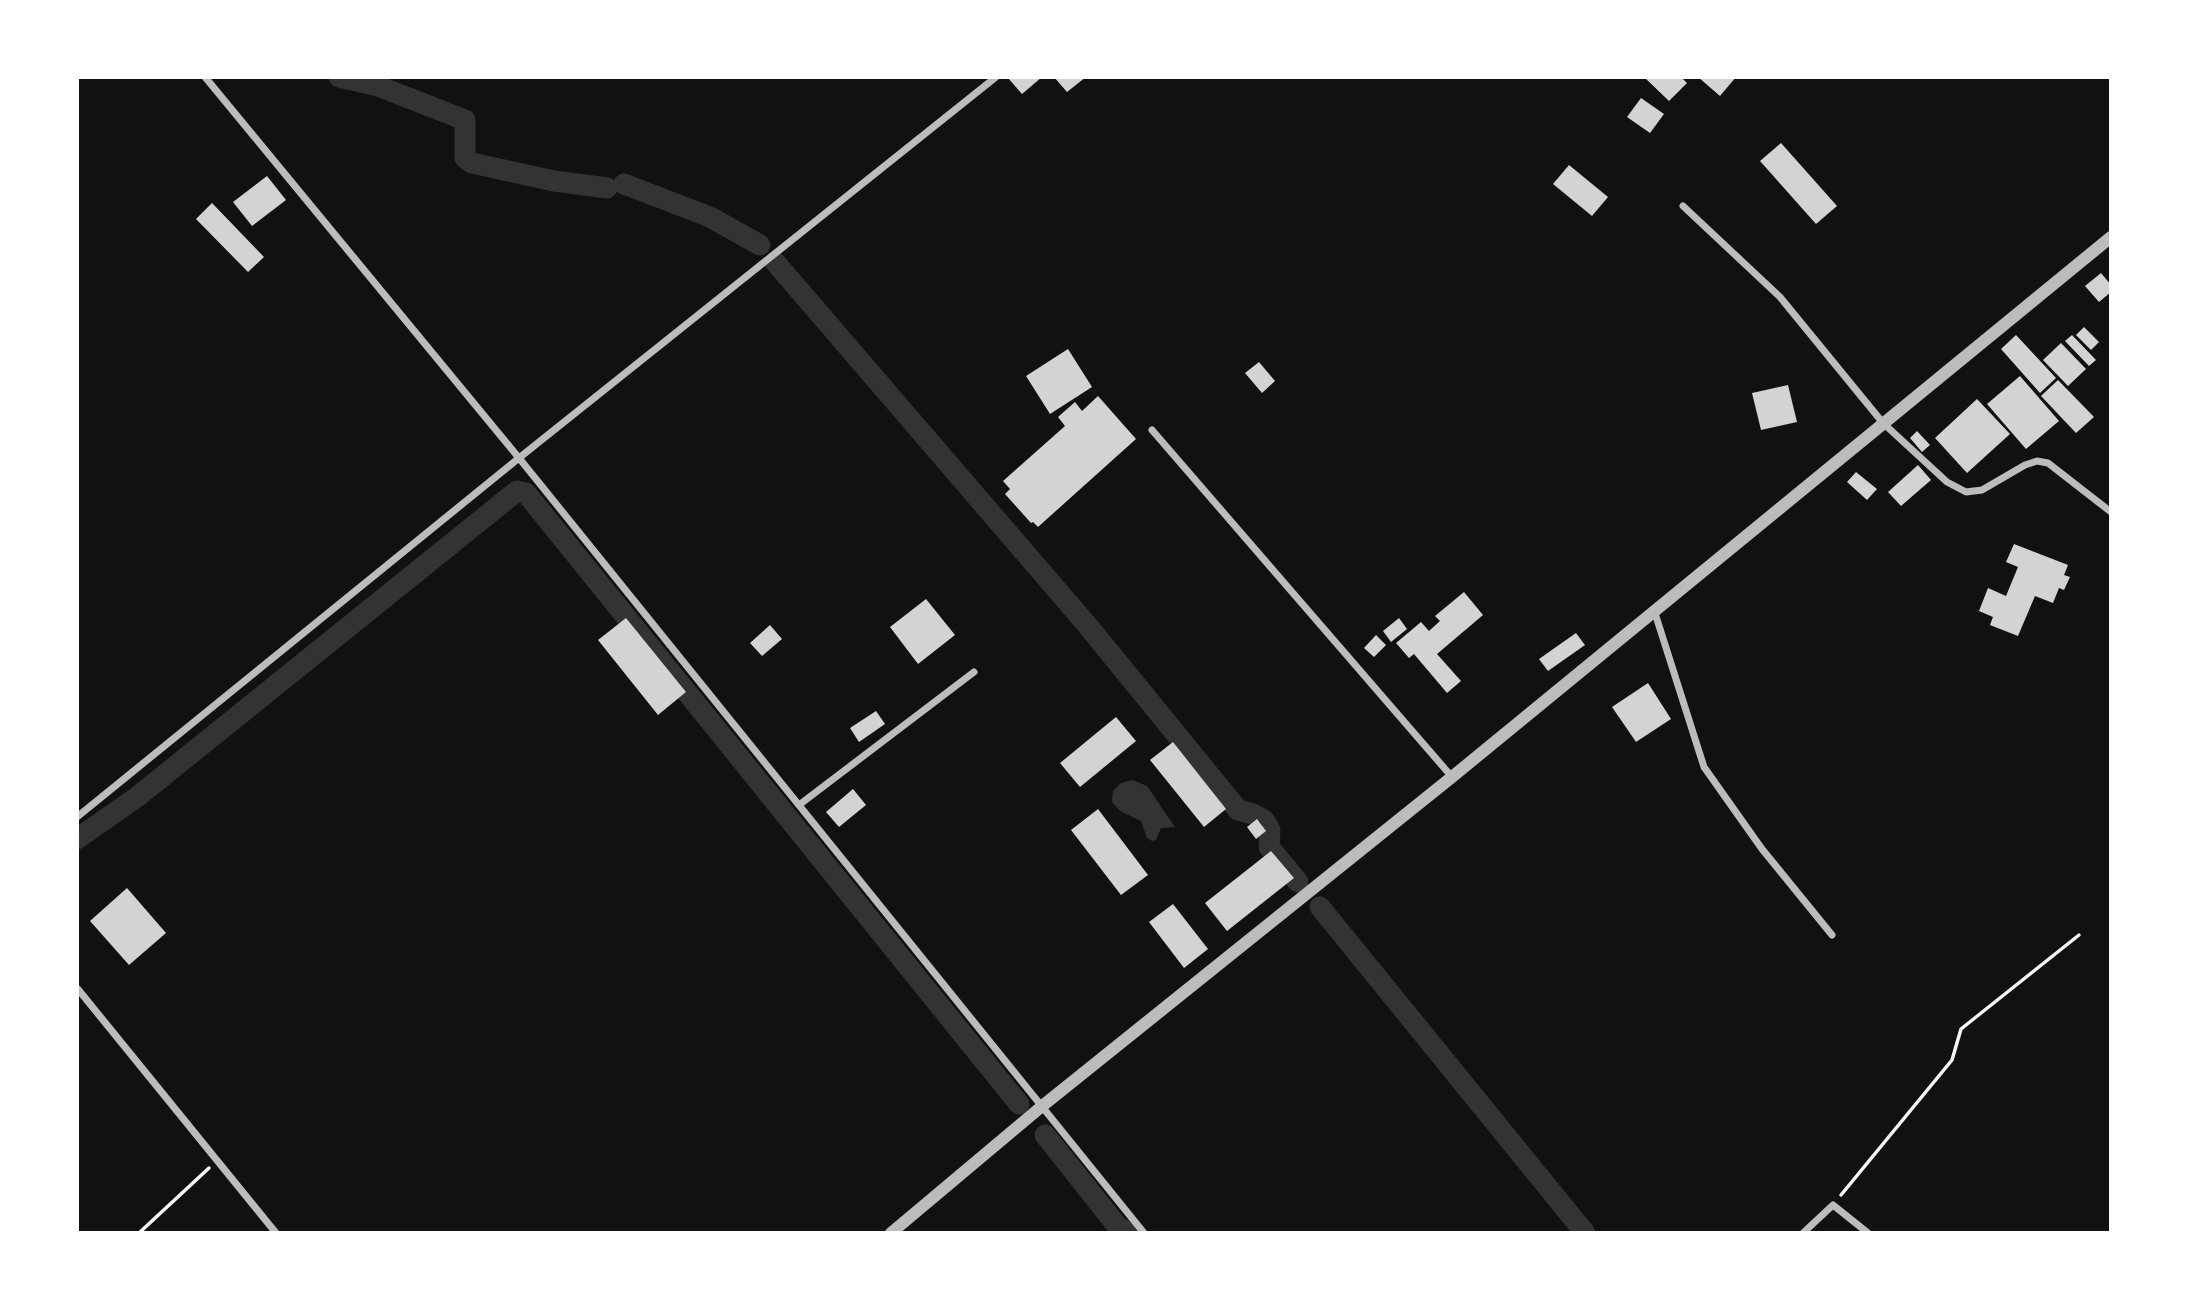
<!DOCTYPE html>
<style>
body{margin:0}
#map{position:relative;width:2188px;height:1310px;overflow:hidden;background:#111;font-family:"Playfair Display",serif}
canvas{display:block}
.frame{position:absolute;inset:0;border:79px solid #fff;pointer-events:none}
</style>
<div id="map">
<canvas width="2188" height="1310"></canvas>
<div class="frame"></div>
</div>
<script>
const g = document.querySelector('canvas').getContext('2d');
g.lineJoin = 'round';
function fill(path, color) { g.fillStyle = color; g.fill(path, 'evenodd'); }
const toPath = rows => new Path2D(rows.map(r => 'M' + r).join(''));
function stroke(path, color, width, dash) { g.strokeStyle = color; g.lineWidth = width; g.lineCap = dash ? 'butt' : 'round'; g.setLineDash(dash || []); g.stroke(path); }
fill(toPath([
 [1133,780,1147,786,1175,827,1161,828,1156,840,1152,841,1147,838,1141,821,1120,811,1112,802,1113,791,1121,783]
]), '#333');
stroke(toPath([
 [339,77,378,86,465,120,465,158,472,163,554,181,607,188],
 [624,184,710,217,760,245],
 [775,262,1088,626,1238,810,1253,814,1264,820,1270,830,1269,847,1298,882],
 [77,839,137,797,517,491,526,493,1019,1104],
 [1320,907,1585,1233],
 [1045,1135,1118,1227,1129,1233]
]), '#333', 21);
fill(toPath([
 [1010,77,1042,77,1022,94,1008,78],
 [1054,77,1086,77,1067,92],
 [1644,77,1681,77,1687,83,1669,101],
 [1698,77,1736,77,1720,96],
 [1641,98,1664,114,1650,133,1627,117],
 [1781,143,1837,206,1816,224,1760,161],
 [1569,165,1608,197,1592,216,1553,184],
 [267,176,286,200,252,226,233,202],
 [212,203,264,257,248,272,196,219],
 [2101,273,2111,285,2111,292,2099,302,2085,286],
 [2084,327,2099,342,2091,350,2076,335],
 [2016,335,2056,378,2040,393,2001,349],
 [2072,335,2096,360,2089,366,2065,341],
 [2061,343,2086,369,2068,386,2043,360],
 [1068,349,1092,387,1050,414,1026,376],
 [1259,362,1275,381,1262,393,1245,373],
 [2020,376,2059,421,2026,449,1987,404],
 [2058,380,2094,417,2076,433,2041,396],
 [1788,385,1797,422,1761,430,1752,393],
 [1098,396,1136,439,1038,527,1033,522,1031,523,1005,494,1010,489,1003,481,1065,426,1058,417,1075,402,1082,411],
 [1977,399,2010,434,1967,473,1935,438],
 [1917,431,1930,445,1922,452,1910,438],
 [1918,465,1931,480,1901,506,1888,492],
 [1856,472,1877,489,1867,500,1847,482],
 [2014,544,2068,565,2064,575,2070,577,2064,590,2059,588,2053,603,2035,596,2018,636,1990,625,1993,617,1979,611,1988,588,2006,596,2018,567,2006,562],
 [1464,592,1483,615,1437,654,1461,681,1447,693,1414,654,1409,658,1396,643,1421,622,1429,631,1440,621,1435,616],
 [926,599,955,635,918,664,890,627],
 [626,618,686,692,658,715,598,640],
 [1399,618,1407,629,1391,642,1383,631],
 [770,625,782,639,762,656,750,643],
 [1576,633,1585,645,1548,671,1539,659],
 [1376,635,1386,645,1374,657,1364,648],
 [1648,683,1671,719,1636,742,1612,707],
 [876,711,885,724,859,742,850,728],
 [1116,717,1136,741,1080,787,1060,763],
 [1173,742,1226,809,1204,827,1150,760],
 [853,789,866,805,839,827,826,812],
 [1098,809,1148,875,1121,895,1071,830],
 [1257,819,1266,831,1256,839,1247,827],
 [1271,851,1294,878,1227,931,1205,903],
 [127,888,166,933,129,965,90,921],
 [1173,904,1208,949,1184,968,1149,922]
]), '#d3d3d3');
stroke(toPath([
 [1841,1195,1952,1060,1961,1029,2079,935],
 [139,1233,209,1168]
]), '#f5f5f5', 3.5);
stroke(toPath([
 [205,77,519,458,1144,1233],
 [1683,206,1780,297,1883,423,1947,482,1966,492,1982,490,2025,465,2037,461,2048,463,2111,512],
 [1152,430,1452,777],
 [1654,610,1704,767,1762,849,1832,935],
 [799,805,974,672],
 [77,817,519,458,996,77],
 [77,988,276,1233],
 [1803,1233,1833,1205,1868,1233]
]), '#bcbcbc', 7);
stroke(toPath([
 [891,1233,1041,1107,1452,777,2111,237]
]), '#bcbcbc', 12);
</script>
